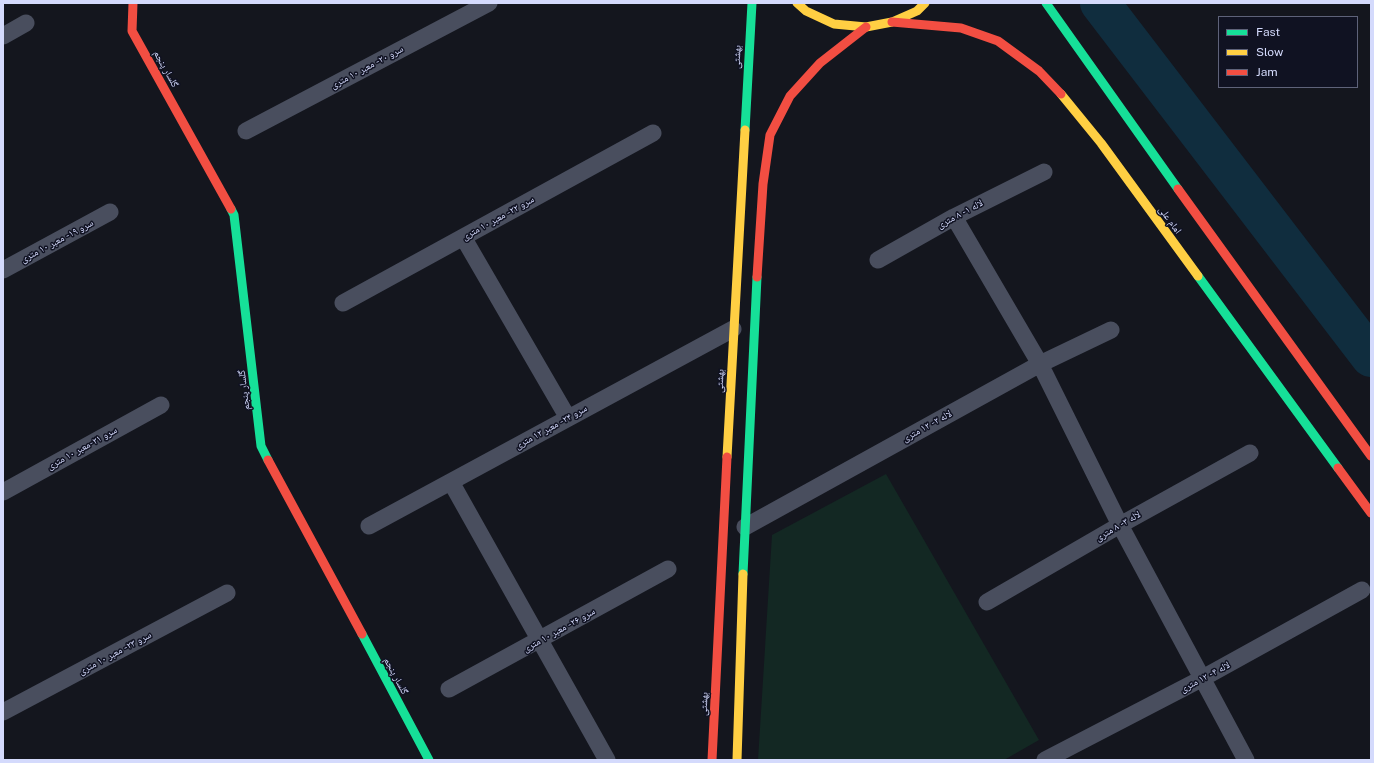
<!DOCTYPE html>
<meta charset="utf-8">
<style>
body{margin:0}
#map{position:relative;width:1374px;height:763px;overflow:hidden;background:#14161e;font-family:"Public Sans",sans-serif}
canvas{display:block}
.frame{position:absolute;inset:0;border:4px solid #d4dafc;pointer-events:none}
.legend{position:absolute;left:1218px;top:16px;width:140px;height:72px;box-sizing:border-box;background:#101222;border:1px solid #5e6279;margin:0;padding:5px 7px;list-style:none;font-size:12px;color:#d4dafc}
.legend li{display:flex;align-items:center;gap:8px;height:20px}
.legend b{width:20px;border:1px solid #5e6279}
</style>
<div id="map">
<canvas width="1374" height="763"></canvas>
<div class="frame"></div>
<ul class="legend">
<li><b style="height:5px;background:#16e098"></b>Fast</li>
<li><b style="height:5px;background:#ffcf43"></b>Slow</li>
<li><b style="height:5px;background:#f24e42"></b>Jam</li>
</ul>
</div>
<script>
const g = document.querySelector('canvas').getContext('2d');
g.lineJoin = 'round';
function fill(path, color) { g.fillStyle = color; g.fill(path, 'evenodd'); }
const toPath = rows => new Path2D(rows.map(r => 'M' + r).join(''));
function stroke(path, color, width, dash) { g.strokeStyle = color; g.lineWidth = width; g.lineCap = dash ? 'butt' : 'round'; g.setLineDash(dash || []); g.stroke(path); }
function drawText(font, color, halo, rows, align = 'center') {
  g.font = font + ' "Public Sans","Noto Naskh Arabic",sans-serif'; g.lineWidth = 3; g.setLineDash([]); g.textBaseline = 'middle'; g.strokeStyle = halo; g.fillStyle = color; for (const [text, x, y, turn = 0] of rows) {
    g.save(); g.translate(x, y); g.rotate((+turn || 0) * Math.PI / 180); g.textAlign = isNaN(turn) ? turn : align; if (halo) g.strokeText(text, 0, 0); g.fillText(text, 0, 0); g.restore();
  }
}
fill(toPath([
 [886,474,1039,740,1004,760,758,760,772,535]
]), '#132823');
stroke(toPath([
 [1100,3,1371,357]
]), '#102d3e', 40);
stroke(toPath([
 [3,36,26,23],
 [246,131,489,3],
 [954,217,1040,364,1120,525,1246,760],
 [463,237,568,418],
 [878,260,954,217,1044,172],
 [3,270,110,212],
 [343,303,653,133],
 [451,482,607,760],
 [3,492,161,405],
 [369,526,733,329],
 [745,527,1040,364,1111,330],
 [987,602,1120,525,1250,453],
 [449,689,668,569],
 [3,712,227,593],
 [1045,760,1201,679,1362,590]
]), '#494e5e', 17);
stroke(toPath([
 [1046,3,1178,189],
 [745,130,752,3],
 [231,209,234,215,261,446,268,460],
 [1198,276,1338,468],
 [743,574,757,277],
 [362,634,429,760]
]), '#16e098', 9);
stroke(toPath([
 [797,3,806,11,834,24,866,27,892,22,917,11,925,3],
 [1061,94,1101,143,1198,276],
 [727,457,745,130],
 [737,760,743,574]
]), '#ffcf43', 9);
stroke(toPath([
 [133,3,132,31,231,209],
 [892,22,961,28,998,41,1039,71,1061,94],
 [1178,189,1371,456],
 [757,277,763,184,770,135,790,96,820,63,866,27],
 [268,460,362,634],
 [1338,468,1371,513],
 [712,760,727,457]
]), '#f24e42', 9);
drawText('10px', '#d4dafc', '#101222', [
 ["بهشتی",737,57,-87],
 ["سرو ۲۰- معبر ۱۰ متری",367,67,-28],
 ["گلسار پنجم",166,69,61],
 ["لاله ۱- ۸ متری",960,214,-28],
 ["سرو ۲۲- معبر ۱۰ متری",498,218,-29],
 ["امام علی",1170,220,54],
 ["سرو ۱۹- معبر ۱۰ متری",57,241,-28],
 ["بهشتی",720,381,-87],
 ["گلسار پنجم",244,390,-97],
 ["لاله ۲- ۱۲ متری",927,426,-29],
 ["سرو ۲۴- معبر ۱۲ متری",551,427,-29],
 ["سرو ۲۱-معبر ۱۰ متری",82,448,-29],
 ["لاله ۳- ۸ متری",1118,526,-30],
 ["سرو ۲۶- معبر ۱۰ متری",559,630,-29],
 ["سرو ۲۳- معبر ۱۰ متری",115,653,-28],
 ["گلسار پنجم",396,676,62],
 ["لاله ۴- ۱۲ متری",1205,677,-28],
 ["بهشتی",704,704,-87]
]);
</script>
